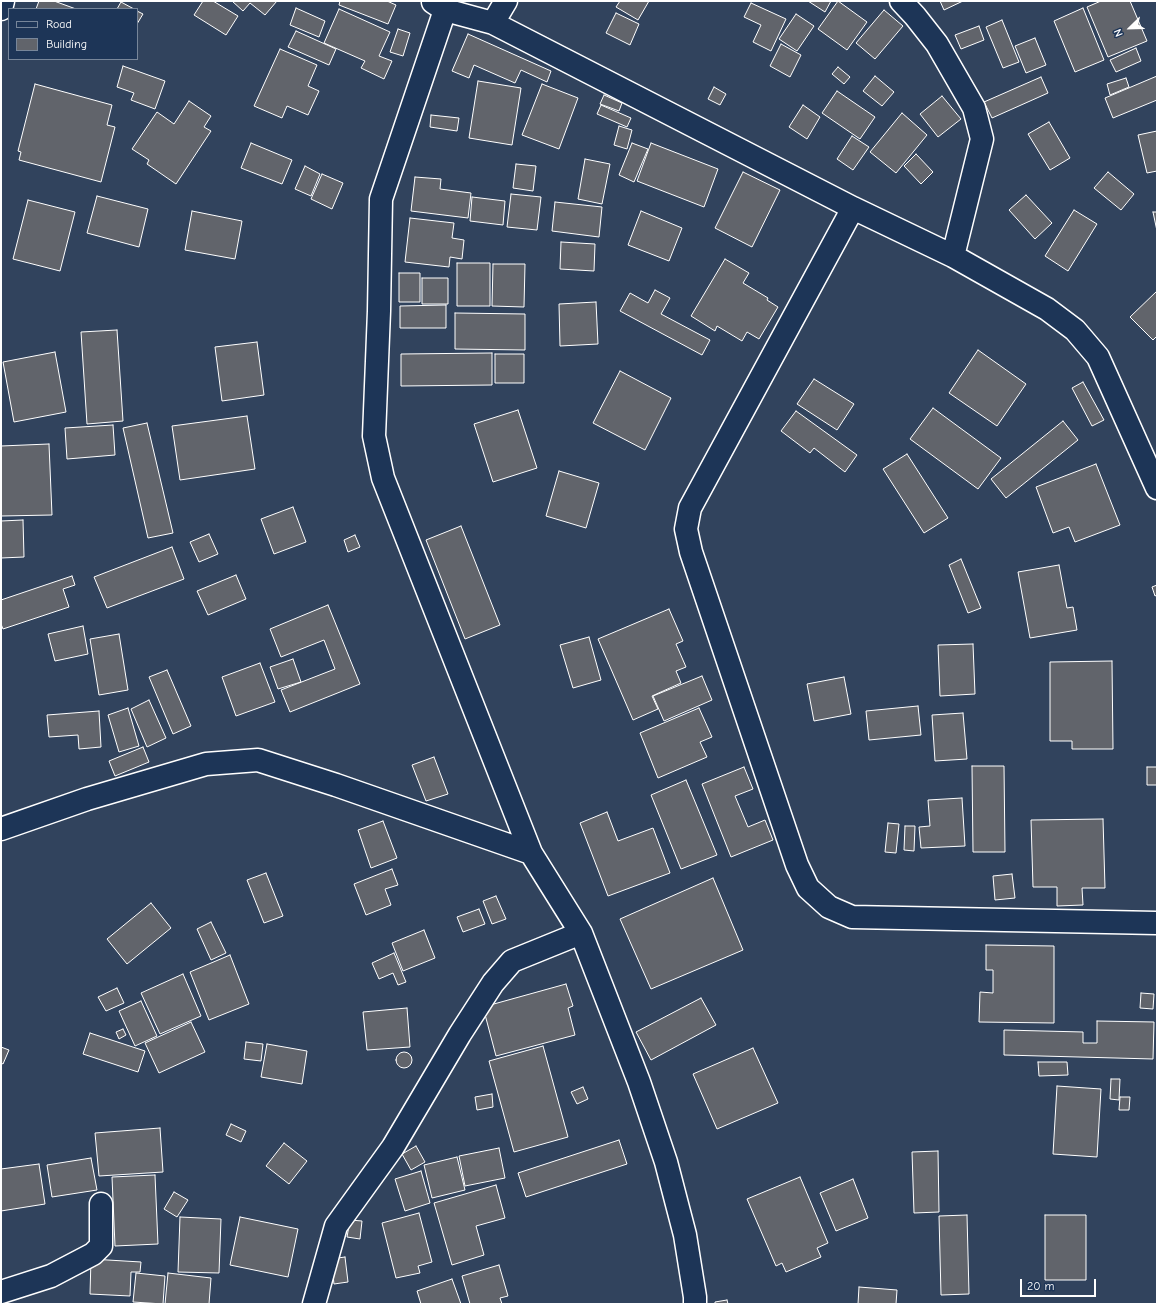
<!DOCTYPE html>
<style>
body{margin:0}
#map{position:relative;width:1158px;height:1305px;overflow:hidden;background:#31435d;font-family:"Comic Neue",sans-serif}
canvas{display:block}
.frame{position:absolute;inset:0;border:2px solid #fff;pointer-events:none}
.legend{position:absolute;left:8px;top:8px;width:130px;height:52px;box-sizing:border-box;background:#1d3557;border:1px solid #77869a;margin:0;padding:5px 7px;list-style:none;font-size:12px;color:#fff}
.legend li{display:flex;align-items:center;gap:8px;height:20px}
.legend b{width:20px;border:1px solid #77869a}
.north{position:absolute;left:1110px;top:8px;width:40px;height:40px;-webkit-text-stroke:3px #1d3557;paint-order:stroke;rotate:247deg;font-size:11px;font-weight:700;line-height:16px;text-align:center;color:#fff}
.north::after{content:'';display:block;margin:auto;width:14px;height:18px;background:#fff;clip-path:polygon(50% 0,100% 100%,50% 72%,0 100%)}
.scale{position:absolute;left:1020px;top:1279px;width:76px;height:18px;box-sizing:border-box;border:2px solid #fff;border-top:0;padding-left:5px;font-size:12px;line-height:14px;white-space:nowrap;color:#fff;-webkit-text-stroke:3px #1d3557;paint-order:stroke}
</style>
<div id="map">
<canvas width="1158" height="1305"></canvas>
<div class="frame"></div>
<ul class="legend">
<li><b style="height:5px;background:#1d3557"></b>Road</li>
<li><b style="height:11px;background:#61646b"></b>Building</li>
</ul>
<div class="north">N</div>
<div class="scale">20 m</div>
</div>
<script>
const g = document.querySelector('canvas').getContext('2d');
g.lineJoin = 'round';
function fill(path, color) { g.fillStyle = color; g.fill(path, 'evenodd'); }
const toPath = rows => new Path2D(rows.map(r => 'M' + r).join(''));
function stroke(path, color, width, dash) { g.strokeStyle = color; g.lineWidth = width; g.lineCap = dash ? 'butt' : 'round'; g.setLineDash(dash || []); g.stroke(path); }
const building = toPath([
 [39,1,54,1,76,9,36,9,39,1],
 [203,1,213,1,238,16,226,35,194,15,203,1],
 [232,1,277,1,265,15,250,3,243,11,232,1],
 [340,1,387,1,396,5,388,24,339,5,340,1],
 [620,1,649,1,638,20,616,7,620,1],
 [808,1,831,1,825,12,808,1],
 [838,1,867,22,847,50,818,29,838,1],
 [940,1,963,1,944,10,940,1],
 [1101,1,1130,1,1147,41,1108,57,1087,7,1101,1],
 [121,2,134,9,117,9,121,2],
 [751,3,786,19,771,51,753,42,761,25,744,17,751,3],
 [296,8,325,21,319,37,290,25,296,8],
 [1083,8,1104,60,1075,72,1054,21,1083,8],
 [339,9,390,32,379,56,392,61,384,79,361,68,365,61,324,43,339,9],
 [884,10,903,26,875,59,856,43,884,10],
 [137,11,143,14,137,24,137,11],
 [616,13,639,24,630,45,606,33,616,13],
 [796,14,814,26,797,51,779,39,796,14],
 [1002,20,1019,62,1003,68,986,27,1002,20],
 [979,26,984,40,961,49,955,35,979,26],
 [398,29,410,33,403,56,390,52,398,29],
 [296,31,336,49,329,65,288,47,296,31],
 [468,34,551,71,547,82,521,70,515,83,474,65,469,78,452,71,468,34],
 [1035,38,1046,65,1026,73,1015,46,1035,38],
 [781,44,801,55,790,77,770,66,781,44],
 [1136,48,1141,61,1116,72,1110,60,1136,48],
 [280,49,317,65,308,86,319,91,308,115,287,106,282,118,254,106,280,49],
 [123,66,165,81,155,109,131,100,134,93,117,87,123,66],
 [838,67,850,77,844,84,832,74,838,67],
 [875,76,894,92,882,106,863,91,875,76],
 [1157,76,1157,100,1113,118,1105,98,1157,76],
 [1041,77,1048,93,992,118,984,102,1041,77],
 [1126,78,1129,87,1110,95,1107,84,1126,78],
 [478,81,521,88,512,145,469,138,478,81],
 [35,84,112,105,107,125,115,127,101,182,19,160,21,152,18,151,35,84],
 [542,84,578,98,559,149,522,135,542,84],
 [714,87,726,94,720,105,708,99,714,87],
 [837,91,875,117,860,139,822,113,837,91],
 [604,95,622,103,619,111,600,104,604,95],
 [942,96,961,119,938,137,920,114,942,96],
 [189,101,211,116,204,127,211,131,176,184,147,164,149,160,132,149,157,112,174,124,189,101],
 [601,105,631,118,627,127,597,114,601,105],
 [803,105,820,117,807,139,789,127,803,105],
 [902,113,927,135,896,173,870,152,902,113],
 [431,115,459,118,457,131,430,127,431,115],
 [1049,122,1070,158,1050,170,1028,134,1049,122],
 [619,126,632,130,627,149,614,145,619,126],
 [1157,131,1157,171,1147,173,1138,135,1157,131],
 [852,136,869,147,853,170,837,159,852,136],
 [251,143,292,160,282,184,241,168,251,143],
 [632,143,648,149,634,182,619,175,632,143],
 [651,143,718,169,704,207,637,181,651,143],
 [916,154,933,172,921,184,904,166,916,154],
 [585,159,610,164,602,204,578,199,585,159],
 [516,164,536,166,533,191,513,188,516,164],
 [305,166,320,174,311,196,295,189,305,166],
 [743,172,780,190,752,247,715,228,743,172],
 [1108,172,1134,194,1121,210,1094,188,1108,172],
 [322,174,343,183,332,209,311,199,322,174],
 [415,177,441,179,440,189,471,193,468,218,411,211,415,177],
 [511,194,541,197,537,230,507,227,511,194],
 [1026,195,1052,223,1035,239,1009,210,1026,195],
 [97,196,148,209,139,247,87,233,97,196],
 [472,197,505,201,503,225,470,221,472,197],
 [28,200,75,212,60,271,13,259,28,200],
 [555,202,602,207,599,237,552,231,555,202],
 [1074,210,1097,224,1068,271,1045,256,1074,210],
 [192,211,242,221,235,259,185,250,192,211],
 [641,211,682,228,669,261,628,245,641,211],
 [1153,212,1157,212,1157,231,1153,212],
 [410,218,454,223,452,238,464,240,462,259,450,257,449,267,405,262,410,218],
 [561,242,595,244,594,271,560,269,561,242],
 [725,259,749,273,743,283,768,298,767,300,778,307,759,339,747,332,742,341,717,326,715,331,691,316,725,259],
 [457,263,490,263,490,306,457,306,457,263],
 [493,264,525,264,524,307,492,306,493,264],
 [399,273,420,273,420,302,399,302,399,273],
 [422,278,448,278,448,304,422,304,422,278],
 [655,290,670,298,661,314,710,340,702,355,620,311,630,293,648,303,655,290],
 [1157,291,1157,336,1153,340,1130,317,1157,291],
 [596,302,598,344,560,346,559,304,596,302],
 [446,305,446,328,400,328,400,306,446,305],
 [455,313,525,314,525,350,455,349,455,313],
 [117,330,123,421,87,424,81,332,117,330],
 [257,342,264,395,222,401,215,347,257,342],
 [978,350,1026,384,997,426,949,393,978,350],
 [55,352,66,412,14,422,3,362,55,352],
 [492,353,492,385,401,386,401,354,492,353],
 [495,354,524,354,524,383,495,383,495,354],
 [620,371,671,398,645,450,593,423,620,371],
 [814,379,854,404,837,430,797,404,814,379],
 [1083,382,1104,420,1092,426,1072,388,1083,382],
 [933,408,1001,458,978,489,910,439,933,408],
 [518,410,537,468,493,482,474,424,518,410],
 [796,411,857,455,845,472,814,448,810,453,781,431,796,411],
 [247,416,255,469,180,480,172,426,247,416],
 [1063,421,1078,440,1006,498,991,479,1063,421],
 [147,423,173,533,148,538,123,428,147,423],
 [113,425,115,455,67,459,65,428,113,425],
 [49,444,52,515,1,516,1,446,49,444],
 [907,454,948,518,924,533,883,469,907,454],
 [1096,464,1120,525,1075,542,1069,527,1053,533,1036,487,1096,464],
 [559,471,599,483,586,528,546,516,559,471],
 [293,507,306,542,274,554,261,519,293,507],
 [23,520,24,557,1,558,1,521,23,520],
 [461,526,500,625,465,639,426,540,461,526],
 [209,534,218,554,199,562,190,542,209,534],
 [355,535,360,547,348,552,344,540,355,535],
 [172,547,184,579,107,608,94,577,172,547],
 [961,559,981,608,968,613,949,565,961,559],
 [1059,565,1067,608,1073,607,1077,630,1030,638,1018,572,1059,565],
 [236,575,246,599,208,615,197,591,236,575],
 [72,576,75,585,63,589,69,607,3,629,1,624,1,600,72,576],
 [1157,585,1157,595,1155,596,1152,587,1157,585],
 [328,605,360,684,290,712,281,690,335,669,324,640,281,657,270,629,328,605],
 [669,609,683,641,676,644,686,667,676,671,681,683,652,696,658,709,633,720,598,639,669,609],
 [83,626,88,654,55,661,48,634,83,626],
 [119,634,128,690,99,695,90,639,119,634],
 [589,637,601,680,573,688,560,645,589,637],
 [973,644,975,694,940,696,938,645,973,644],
 [293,659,301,682,278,689,270,667,293,659],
 [1112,661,1113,749,1072,749,1072,741,1050,741,1050,662,1112,661],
 [260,663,275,702,236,716,222,677,260,663],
 [167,670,191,726,173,734,149,677,167,670],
 [702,676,712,700,664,721,653,696,702,676],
 [844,677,851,714,814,721,807,684,844,677],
 [149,700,166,738,147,747,131,709,149,700],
 [918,706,921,735,869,740,866,711,918,706],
 [128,708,139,746,119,752,108,715,128,708],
 [699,708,712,737,700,742,707,757,658,778,640,733,699,708],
 [99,711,101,747,79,749,78,735,49,737,47,715,99,711],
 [963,713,967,759,935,761,932,715,963,713],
 [143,747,149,762,115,776,109,761,143,747],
 [434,757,448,794,426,801,412,765,434,757],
 [972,766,1004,766,1005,852,973,852,972,766],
 [744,767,753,789,735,796,748,827,765,820,773,840,731,857,702,784,744,767],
 [1147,767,1157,767,1157,785,1147,785,1147,767],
 [686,780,717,855,681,869,651,795,686,780],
 [962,798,965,846,921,848,919,827,930,826,928,800,962,798],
 [607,812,618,841,653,828,670,873,608,896,580,823,607,812],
 [1103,819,1105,888,1082,888,1083,905,1057,906,1057,887,1033,887,1031,820,1103,819],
 [383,821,397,858,371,868,358,830,383,821],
 [888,823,899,824,896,853,885,852,888,823],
 [905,826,915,826,914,851,904,850,905,826],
 [392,869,398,885,385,889,391,905,366,915,354,884,392,869],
 [266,873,283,916,264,923,247,880,266,873],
 [1012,874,1015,898,995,900,993,876,1012,874],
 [713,878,743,950,651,989,620,919,713,878],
 [496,896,506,919,492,924,483,901,496,896],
 [151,903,171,928,127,964,107,939,151,903],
 [479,909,485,924,463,932,457,917,479,909],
 [211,922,226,953,211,960,197,929,211,922],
 [424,930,435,958,403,971,392,943,424,930],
 [986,945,1054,946,1054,1023,979,1022,980,992,993,993,993,970,986,970,986,945],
 [394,953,406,982,398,985,393,973,379,979,372,963,394,953],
 [230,955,249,1004,209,1020,190,972,230,955],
 [183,974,201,1016,160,1034,141,993,183,974],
 [566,984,573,1006,568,1008,575,1035,496,1056,483,1007,566,984],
 [117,988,124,1003,106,1011,98,997,117,988],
 [1141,993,1154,994,1153,1009,1140,1008,1141,993],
 [701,998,716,1025,651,1060,636,1032,701,998],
 [141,1001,157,1036,135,1046,119,1011,141,1001],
 [407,1008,410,1047,367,1050,363,1012,407,1008],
 [1097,1021,1154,1022,1153,1059,1004,1055,1004,1030,1083,1032,1083,1043,1097,1043,1097,1021],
 [191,1022,205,1052,159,1073,145,1043,191,1022],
 [123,1029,126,1035,119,1039,116,1032,123,1029],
 [90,1033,145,1051,138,1072,83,1054,90,1033],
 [246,1042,263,1044,261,1061,244,1059,246,1042],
 [267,1044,307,1051,302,1084,261,1077,267,1044],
 [543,1046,568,1137,514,1152,489,1061,543,1046],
 [1,1047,9,1050,3,1064,1,1063,1,1047],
 [753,1048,778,1103,717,1129,693,1074,753,1048],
 '396 1060a8 8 0 1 1 16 0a8 8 0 1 1-16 0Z',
 [1038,1062,1067,1062,1068,1075,1039,1076,1038,1062],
 [1111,1079,1120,1079,1119,1100,1110,1099,1111,1079],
 [1057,1086,1101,1089,1097,1157,1053,1154,1057,1086],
 [583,1087,588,1099,577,1104,571,1092,583,1087],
 [492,1094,493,1107,477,1110,475,1097,492,1094],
 [1120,1097,1130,1097,1129,1110,1119,1110,1120,1097],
 [231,1124,246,1131,241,1142,226,1135,231,1124],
 [160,1128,163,1172,99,1176,95,1133,160,1128],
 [619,1140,627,1164,526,1197,518,1173,619,1140],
 [284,1143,307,1161,289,1184,266,1166,284,1143],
 [416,1146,425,1162,411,1170,402,1154,416,1146],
 [499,1148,505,1178,465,1186,459,1156,499,1148],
 [938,1151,939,1212,914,1213,912,1152,938,1151],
 [457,1157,465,1190,432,1198,424,1165,457,1157],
 [91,1158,97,1190,52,1197,47,1165,91,1158],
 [39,1164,45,1204,1,1211,1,1169,39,1164],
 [421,1171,430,1203,405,1211,395,1179,421,1171],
 [155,1175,158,1244,115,1246,112,1177,155,1175],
 [800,1177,828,1243,817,1248,821,1257,786,1272,782,1263,776,1266,747,1199,800,1177],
 [853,1179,868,1218,836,1231,820,1193,853,1179],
 [496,1185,505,1218,476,1226,484,1255,452,1265,434,1203,496,1185],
 [174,1192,188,1200,177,1217,164,1209,174,1192],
 [419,1213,432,1262,418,1266,420,1273,396,1278,382,1223,419,1213],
 [967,1215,969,1294,941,1295,939,1216,967,1215],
 [1045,1215,1086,1215,1086,1280,1045,1280,1045,1215],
 [180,1217,221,1219,219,1273,178,1272,180,1217],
 [240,1217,298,1229,288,1277,230,1265,240,1217],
 [350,1220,362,1221,360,1239,347,1237,350,1220],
 [345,1257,348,1282,334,1284,331,1259,345,1257],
 [91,1259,141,1262,140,1272,131,1272,130,1296,90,1294,91,1259],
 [499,1265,508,1296,500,1298,502,1304,470,1304,462,1276,499,1265],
 [136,1273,165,1276,163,1304,133,1302,136,1273],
 [168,1273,211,1278,209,1304,165,1304,168,1273],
 [452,1279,461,1304,421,1304,417,1291,452,1279],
 [859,1287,897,1290,896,1304,858,1304,859,1287],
 [727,1300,728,1304,715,1304,715,1302,727,1300]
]);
fill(building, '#61646b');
stroke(building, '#fff', 1);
const street = toPath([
 [901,1,915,16,937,44,948,63,974,108,982,139,953,256],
 [433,2,445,10,493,23,853,208,953,256,1047,309,1075,330,1098,357,1157,488],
 [1,9,3,1],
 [445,10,381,199,379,311,374,436,383,478,531,853,581,933,639,1082,666,1162,685,1235,695,1297,695,1304],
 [493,23,506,1],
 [853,208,690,508,686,529,691,552,797,865,808,888,829,907,852,917,1157,923],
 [1,829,87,799,206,764,258,760,336,785,531,853],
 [1,1292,51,1276,93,1254,101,1246,101,1204],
 [314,1304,336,1226,393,1147,460,1034,493,983,512,961,581,933]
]);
stroke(street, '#fff', 25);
stroke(street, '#1d3557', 22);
</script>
